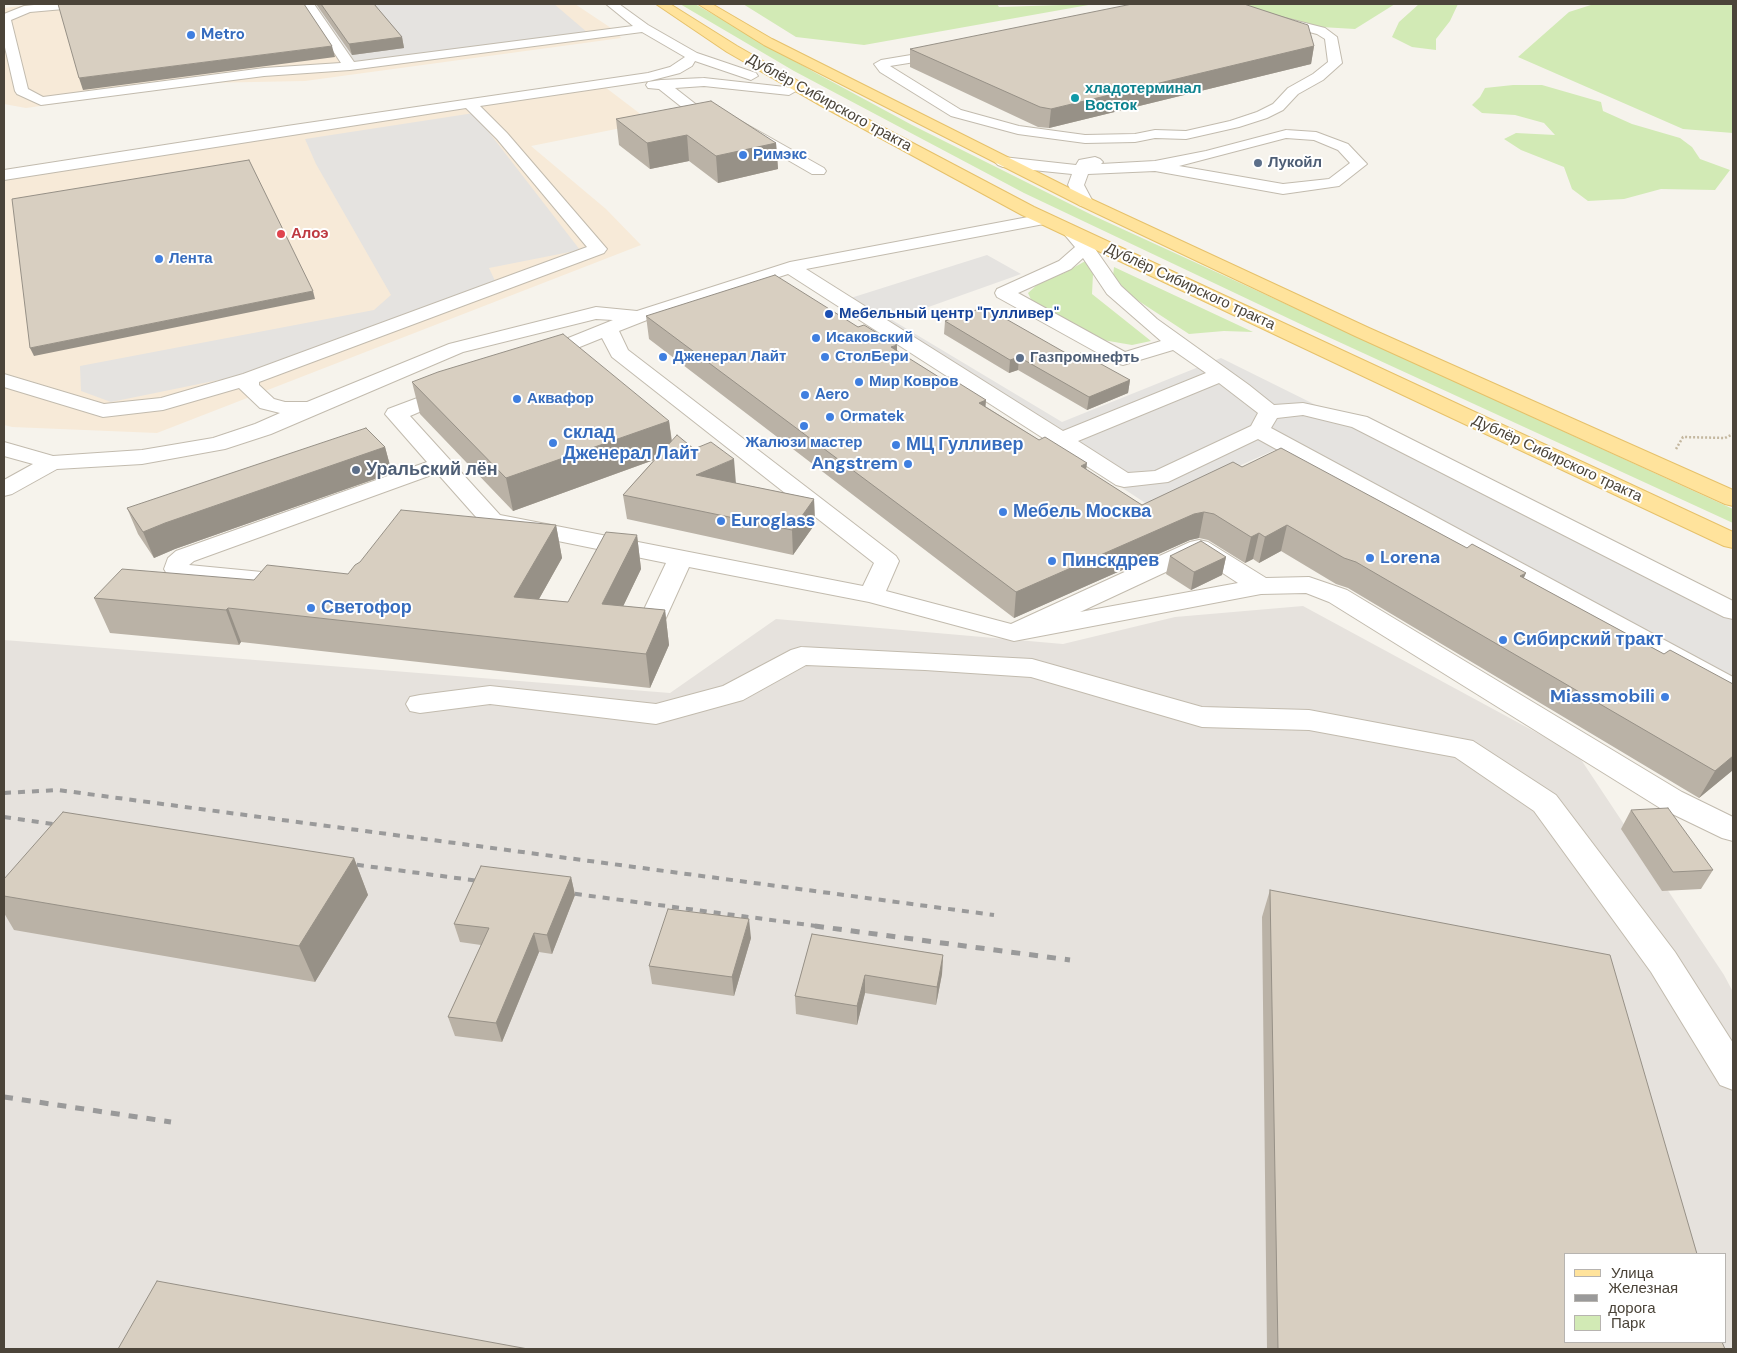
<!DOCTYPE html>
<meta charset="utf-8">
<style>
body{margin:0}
#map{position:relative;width:1737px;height:1353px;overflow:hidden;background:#f6f3ec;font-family:"DM Sans",sans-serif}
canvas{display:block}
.frame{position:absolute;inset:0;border:5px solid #4b4439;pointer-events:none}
.legend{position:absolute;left:1564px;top:1253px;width:162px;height:90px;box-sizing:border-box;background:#fff;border:1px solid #b7b4b0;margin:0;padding:6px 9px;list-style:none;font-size:15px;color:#4b4439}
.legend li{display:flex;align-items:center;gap:10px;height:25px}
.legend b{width:25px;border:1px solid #b7b4b0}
</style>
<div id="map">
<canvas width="1737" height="1353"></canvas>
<div class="frame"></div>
<ul class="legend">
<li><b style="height:6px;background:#ffe39c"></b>Улица</li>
<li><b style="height:6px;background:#9a9a9a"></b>Железная дорога</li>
<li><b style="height:14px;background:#d2eab5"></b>Парк</li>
</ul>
</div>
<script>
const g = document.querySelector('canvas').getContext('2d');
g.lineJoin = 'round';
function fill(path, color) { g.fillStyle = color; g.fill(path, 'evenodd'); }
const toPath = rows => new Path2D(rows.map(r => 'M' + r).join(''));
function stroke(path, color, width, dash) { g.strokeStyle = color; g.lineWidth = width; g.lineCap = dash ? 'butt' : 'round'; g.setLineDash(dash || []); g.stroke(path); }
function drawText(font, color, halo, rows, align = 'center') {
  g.font = font + ' "DM Sans",sans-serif'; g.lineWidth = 4; g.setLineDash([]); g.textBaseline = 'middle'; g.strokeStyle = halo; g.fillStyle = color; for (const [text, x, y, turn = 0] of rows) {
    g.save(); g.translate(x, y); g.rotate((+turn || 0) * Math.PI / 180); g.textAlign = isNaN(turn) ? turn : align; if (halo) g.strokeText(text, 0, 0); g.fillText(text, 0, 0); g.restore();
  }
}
fill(toPath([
 [37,4,575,4,617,32,621,38,305,81,203,83,26,108,4,104,4,8],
 [601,84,651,122,531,146,606,209,641,245,157,433,12,427,4,425,4,179]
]), '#f7ead8');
fill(toPath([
 [1303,606,1578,755,1724,975,1733,992,1733,1349,4,1349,4,640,670,693,776,619,1063,644,1175,617],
 [1566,1254,1726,1254,1726,1342,1566,1342]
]), '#e6e2dd');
fill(toPath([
 [680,4,695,4,814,72,912,125,1094,216,1733,509,1733,523,1313,330,1024,193,794,71],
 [743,4,997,4,999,7,1094,4,864,45,796,37],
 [1235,4,1395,4,1355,29,1321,27],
 [1419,4,1458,4,1450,21,1436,39,1436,50,1412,47,1392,37,1399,22],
 [1594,4,1733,4,1733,133,1683,129,1518,57,1569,12],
 [1513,85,1542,85,1601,102,1603,111,1632,124,1680,138,1692,147,1700,159,1730,170,1715,190,1661,189,1624,199,1588,201,1572,189,1564,167,1521,150,1504,139,1516,133,1555,135,1544,123,1515,115,1482,113,1472,105,1480,97,1485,88],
 [1089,259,1093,274,1092,294,1151,341,1132,345,1097,339,1034,306,1028,293,1039,283,1064,273],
 [1114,267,1253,332,1224,331,1189,334,1131,296,1113,276]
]), '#d2eab5');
fill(toPath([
 [306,4,554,4,588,33,347,66],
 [474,113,580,250,489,268,495,281,248,374,111,402,81,391,80,366,374,310,391,295,316,164,305,139],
 [987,255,1021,274,892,320,1062,422,1221,358,1336,415,1355,414,1733,604,1733,699,1279,448,1150,506,838,302]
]), '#e5e3e0');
const minor = toPath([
 [44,4,81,4,75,8,30,12,11,20,28,89,43,97,264,68,341,63,302,4,314,4,354,62,633,26,606,4,619,4,648,25,697,53,756,73,758,76,751,80,695,61,692,66,680,73,649,81,480,106,507,133,607,249,604,253,259,382,259,385,274,399,285,402,307,402,449,344,596,307,637,311,790,262,1044,214,1050,215,1052,219,1050,223,1044,224,806,269,1063,431,1206,373,1173,350,1123,365,1116,363,997,297,995,293,997,289,1059,261,1075,247,1064,234,1067,230,1073,229,1079,230,1091,243,1121,286,1157,319,1249,385,1274,405,1303,403,1367,417,1733,601,1733,619,1724,617,1352,427,1303,415,1277,418,1271,428,1733,677,1733,698,1723,696,1258,439,1168,482,1124,487,1116,485,788,274,647,320,619,331,628,350,896,556,899,561,886,591,1011,624,1190,542,1199,540,1208,542,1266,578,1309,577,1347,590,1682,792,1733,817,1733,841,1722,838,1660,808,1329,602,1306,593,1261,594,1014,641,869,602,689,567,665,620,661,626,652,628,643,626,639,620,666,563,484,526,437,473,194,561,189,565,293,575,302,578,306,583,302,588,293,591,184,581,167,574,164,569,168,558,176,551,427,462,385,414,388,409,452,385,459,387,462,391,459,395,410,416,500,515,863,586,874,563,612,357,602,338,545,361,538,363,531,361,528,357,531,353,613,320,596,319,463,352,271,434,225,449,142,464,57,469,12,494,4,496,4,480,33,464,4,456,4,442,53,456,142,450,213,438,255,424,280,413,260,408,239,388,163,410,103,417,4,387,4,374,104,404,161,398,243,374,587,247,497,139,466,108,4,180,4,170,287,126,648,73,670,67,685,57,642,32,350,70,264,76,41,105,17,94,15,91,4,43,4,14,24,6,44,4],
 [1083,258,1107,294,1161,341,1125,352,1018,293,1071,269,1083,258],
 [1219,383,1258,413,1251,426,1155,471,1128,473,1078,441,1219,383],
 [1198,557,1238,583,1080,612,1198,557],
 [1210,4,1229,4,1325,28,1337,37,1342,63,1323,80,1298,94,1283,110,1267,118,1239,127,1186,139,1155,138,1135,142,1085,143,1018,134,951,116,880,72,874,64,881,60,947,49,952,50,953,53,952,56,890,66,961,110,1019,126,1085,135,1135,134,1155,130,1186,131,1230,121,1257,112,1273,104,1288,88,1313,74,1328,62,1325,39,1317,34,1212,7,1210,4],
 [704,78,794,88,796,91,789,95,704,86,675,88,707,113,730,115,824,168,826,171,824,174,812,174,722,122,698,120,659,89,648,88,646,85,648,82,661,80,704,78],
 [1286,130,1316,132,1348,144,1367,164,1339,186,1283,194,1155,171,1088,174,1084,185,1093,202,1091,205,1085,207,1079,205,1068,185,1072,174,1003,167,998,165,995,162,998,159,1003,157,1076,165,1079,160,1095,157,1100,159,1103,162,1101,164,1155,161,1206,151,1286,130],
 [1286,138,1314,140,1338,150,1350,163,1329,179,1283,184,1179,166,1286,138],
 [801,647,1032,659,1202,707,1309,710,1473,741,1556,795,1675,952,1733,1043,1733,1090,1720,1085,1651,972,1534,811,1455,757,1309,730,1202,727,1031,677,925,670,806,665,743,700,656,724,490,704,420,713,410,711,406,704,410,697,420,695,490,686,656,704,723,686,791,650,801,647]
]);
const major = toPath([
 [656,4,670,4,737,46,835,102,1034,207,1733,532,1733,548,1724,546,1422,404,1022,215,825,108,727,52,656,4],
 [698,4,712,4,772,39,1091,199,1369,328,1733,490,1733,506,1725,504,1355,336,1079,205,764,45,698,4]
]);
stroke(minor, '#c2bbae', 2);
stroke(major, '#e6c16a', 2);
stroke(toPath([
 [1676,449,1683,437,1725,438,1733,434]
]), '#c4b79f', 2.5, [2, 2]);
fill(minor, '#fff');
fill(major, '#ffe39c');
stroke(toPath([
 [4,793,58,790,994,915],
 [4,817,66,826],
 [343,863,487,882],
 [561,892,824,927]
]), '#9a9a9a', 4, [7, 7]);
stroke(toPath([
 [815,926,1070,960],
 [4,1097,171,1122]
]), '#9a9a9a', 5, [9, 9]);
fill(toPath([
 [316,4,374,4,402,37,404,48,352,55],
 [1314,46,1311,64,1049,128,1038,127,910,67,910,49],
 [616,119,776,143,778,169,718,183,689,161,650,169,619,145],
 [646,316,858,327,942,379,986,400,985,406,1142,505,1242,467,1523,578,1664,654,1733,684,1733,770,1699,798,1348,588,1336,584,1281,551,1259,563,1253,559,1245,563,1208,540,1199,538,1190,540,1014,618,649,339],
 [945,321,1071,356,1130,380,1128,393,1087,410,1018,370,1009,373,944,334],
 [412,382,669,421,672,441,736,483,814,499,815,524,793,555,627,519,623,495,654,460,513,511,420,414],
 [385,447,392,473,175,549,154,558,138,534,127,508],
 [556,525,562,558,539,599,568,602,637,535,641,569,623,606,665,610,669,645,650,688,241,642,239,645,110,633,94,598,254,580,348,574],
 [1170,556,1226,557,1222,575,1191,590,1166,574],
 [1631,810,1713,870,1701,889,1662,891,1621,829],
 [354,858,368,895,315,982,14,930,4,913,4,879],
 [571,877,575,895,552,954,539,952,502,1042,455,1036,448,1017,481,945,460,942,454,924],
 [1270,890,1725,1349,1267,1349,1262,917],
 [812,934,943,955,942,974,936,1005,865,993,857,1025,796,1014,795,996],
 [751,938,734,996,652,984,649,966]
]), '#bab2a6');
fill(toPath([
 [402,37,404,48,352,55,349,44],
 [332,46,335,57,83,90,79,78],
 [1314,46,1311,64,1049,128,1051,109],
 [687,135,689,161,650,169,647,143],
 [776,143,778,169,718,183,716,156],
 [313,291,315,299,34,356,30,348],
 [897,345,897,369,891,347],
 [1019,357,1018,370,1009,373,1010,360],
 [1130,380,1128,393,1087,410,1089,397],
 [986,400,984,425,979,403],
 [669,421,673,453,513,511,506,478],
 [385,447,392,473,175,549,154,558,143,532,165,523],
 [734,459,736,484,696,475],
 [1087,463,1084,489,1081,466],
 [814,499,815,524,793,555,792,530],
 [1204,512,1199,538,1190,540,1014,618,1016,592,1194,514],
 [556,525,562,558,521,631,514,597],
 [1287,525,1281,551,1259,563,1265,537],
 [1259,533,1253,559,1245,563,1251,537],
 [637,535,641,569,608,638,602,604],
 [1226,557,1222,575,1191,590,1194,572],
 [1526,573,1515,599,1520,576],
 [228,608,241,642,239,645,226,610],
 [665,610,669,645,650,688,646,654],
 [1733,756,1733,770,1699,798,1715,771],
 [354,858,368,895,315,982,299,946],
 [571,877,575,895,552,954,547,935],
 [749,919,751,938,734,996,732,977],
 [534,933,539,952,502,1042,496,1023],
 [943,955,942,974,936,1005,937,987],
 [865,975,865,993,857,1025,857,1006]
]), '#979187');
const building = toPath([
 [58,4,304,4,332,46,79,78,58,4],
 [321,4,374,4,402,37,349,44,321,4],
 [1132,4,1244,4,1308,25,1314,46,1051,109,1040,107,910,49,1132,4],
 [711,101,776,143,716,156,687,135,647,143,616,119,711,101],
 [249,160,313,291,30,348,12,199,249,160],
 [775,275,858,327,864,325,897,345,891,347,942,379,949,377,986,400,979,403,1039,440,1045,437,1087,463,1081,466,1142,505,1233,462,1242,467,1281,448,1467,548,1472,544,1526,573,1520,576,1664,654,1670,650,1733,684,1733,756,1715,771,1356,562,1344,558,1287,525,1265,537,1259,533,1251,537,1214,514,1204,512,1194,514,1016,592,646,316,775,275],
 [985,307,1071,356,1081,353,1130,380,1089,397,1019,357,1010,360,945,321,985,307],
 [563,334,669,421,506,478,412,382,438,372,563,334],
 [366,428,385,447,165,523,143,532,127,508,366,428],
 [677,435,694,449,711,442,734,459,696,475,814,499,792,530,623,495,677,435],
 [401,510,556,525,514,597,568,602,606,532,637,535,602,604,665,610,646,654,228,608,226,610,94,598,122,569,254,580,267,565,348,574,355,565,360,562,401,510],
 [1201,541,1226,557,1194,572,1170,556,1201,541],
 [1668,808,1713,870,1673,872,1631,810,1668,808],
 [63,812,354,858,299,946,4,896,4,879,63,812],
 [481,866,571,877,547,935,534,933,496,1023,448,1017,489,928,454,924,481,866],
 [1270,890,1610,955,1697,1254,1566,1254,1566,1342,1722,1342,1725,1349,1278,1349,1270,890],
 [668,909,749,919,732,977,649,966,668,909],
 [812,934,943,955,937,987,865,975,857,1006,795,996,812,934],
 [157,1281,528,1349,118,1349,157,1281]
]);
fill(building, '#d8cfc1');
stroke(building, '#979187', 1);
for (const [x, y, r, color] of [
 [191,35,5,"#3f7fe0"],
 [1075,98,5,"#0f9aa8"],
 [743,155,5,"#3f7fe0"],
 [1258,163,5,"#5c6f8a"],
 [281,234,5,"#e0444e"],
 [159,259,5,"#3f7fe0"],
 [829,314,5,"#1a4fb4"],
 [816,338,5,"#3f7fe0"],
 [663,357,5,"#3f7fe0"],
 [825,357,5,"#3f7fe0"],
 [1020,358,5,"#5c6f8a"],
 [859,382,5,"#3f7fe0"],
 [805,395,5,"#3f7fe0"],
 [517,399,5,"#3f7fe0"],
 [830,417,5,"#3f7fe0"],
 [804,426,5,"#3f7fe0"],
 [553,443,5,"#3f7fe0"],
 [896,445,5,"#3f7fe0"],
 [908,464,5,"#3f7fe0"],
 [356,470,5,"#5c6f8a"],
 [1003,512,5,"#3f7fe0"],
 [721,521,5,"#3f7fe0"],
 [1370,558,5,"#3f7fe0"],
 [1052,561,5,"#3f7fe0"],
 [311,608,5,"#3f7fe0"],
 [1503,640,5,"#3f7fe0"],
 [1665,697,5,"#3f7fe0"]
]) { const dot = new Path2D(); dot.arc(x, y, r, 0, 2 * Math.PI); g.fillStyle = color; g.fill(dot); stroke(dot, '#fff', 2); }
drawText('bold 15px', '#366cbe', '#fff', [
 ["Metro",201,35],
 ["Римэкс",753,155],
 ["Лента",169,259],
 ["Исаковский",826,338],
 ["Дженерал Лайт",673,357],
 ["СтолБери",835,357],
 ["Мир Ковров",869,382],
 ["Aero",815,395],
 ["Аквафор",527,399],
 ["Ormatek",840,417],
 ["Жалюзи мастер",804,443,"center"]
], 'left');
drawText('bold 15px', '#0d838f', '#fff', [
 ["хладотерминал",1085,89],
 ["Восток",1085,106]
], 'left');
drawText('15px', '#4b4439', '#fff', [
 ["Дублёр Сибирского тракта",829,103,29],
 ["Дублёр Сибирского тракта",1190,287,25],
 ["Дублёр Сибирского тракта",1557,459,25]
]);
drawText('bold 15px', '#4e5e75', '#fff', [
 ["Лукойл",1268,163],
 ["Газпромнефть",1030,358]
], 'left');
drawText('bold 15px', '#be3a42', '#fff', [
 ["Алоэ",291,234]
], 'left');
drawText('bold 15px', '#164399', '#fff', [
 ["Мебельный центр \"Гулливер\"",839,314]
], 'left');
drawText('bold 18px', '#366cbe', '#fff', [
 ["склад",563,433],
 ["Дженерал Лайт",563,454],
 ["МЦ Гулливер",906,445],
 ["Angstrem",898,464,"right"],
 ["Мебель Москва",1013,512],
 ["Euroglass",731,521],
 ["Lorena",1380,558],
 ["Пинскдрев",1062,561],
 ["Светофор",321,608],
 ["Сибирский тракт",1513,640],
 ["Miassmobili",1655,697,"right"]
], 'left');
drawText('bold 18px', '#4e5e75', '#fff', [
 ["Уральский лён",366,470]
], 'left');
</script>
